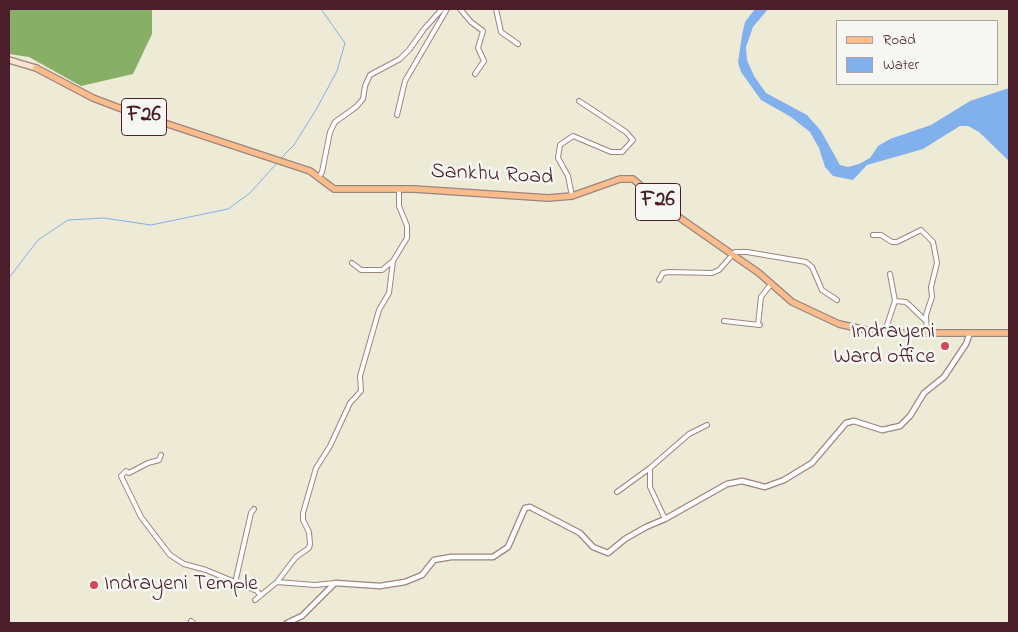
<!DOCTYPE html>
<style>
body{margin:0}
#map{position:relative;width:1018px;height:632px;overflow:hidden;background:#edead5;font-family:"Indie Flower",sans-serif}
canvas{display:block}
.frame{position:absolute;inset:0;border:10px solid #4a1f2b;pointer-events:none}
.legend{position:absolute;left:836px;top:20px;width:162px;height:65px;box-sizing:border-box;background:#f6f6f2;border:1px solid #b1a0a2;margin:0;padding:6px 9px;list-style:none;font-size:15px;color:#4a1f2b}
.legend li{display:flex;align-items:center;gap:10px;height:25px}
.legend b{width:25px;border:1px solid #b1a0a2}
</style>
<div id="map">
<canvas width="1018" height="632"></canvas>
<div class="frame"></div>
<ul class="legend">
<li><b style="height:6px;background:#fabc8b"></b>Road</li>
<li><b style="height:14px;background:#80b1ec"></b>Water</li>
</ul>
</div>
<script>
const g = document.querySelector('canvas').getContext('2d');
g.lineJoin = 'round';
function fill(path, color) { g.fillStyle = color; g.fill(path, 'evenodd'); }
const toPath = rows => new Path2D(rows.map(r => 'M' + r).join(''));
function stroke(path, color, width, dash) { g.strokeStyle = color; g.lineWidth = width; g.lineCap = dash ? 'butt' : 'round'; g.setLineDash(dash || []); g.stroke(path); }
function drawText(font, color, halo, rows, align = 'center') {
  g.font = font + ' "Indie Flower",sans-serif'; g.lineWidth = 5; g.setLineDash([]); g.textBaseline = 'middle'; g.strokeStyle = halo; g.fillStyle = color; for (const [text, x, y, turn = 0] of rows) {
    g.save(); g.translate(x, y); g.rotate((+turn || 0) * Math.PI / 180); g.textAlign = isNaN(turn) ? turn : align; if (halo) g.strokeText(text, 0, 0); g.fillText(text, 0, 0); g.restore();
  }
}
fill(toPath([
 [9,9,152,9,152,34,133,74,81,86,29,57,9,54]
]), '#87b066');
fill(toPath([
 [755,9,768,9,753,27,746,47,747,60,754,76,766,93,807,115,821,131,840,165,848,167,859,164,870,158,878,146,890,139,931,125,970,101,1009,88,1009,161,979,132,968,126,960,126,923,149,867,165,853,180,833,176,825,167,819,148,810,132,791,117,761,100,741,72,738,62,742,35,745,22]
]), '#80b1ec');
stroke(toPath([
 [281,158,294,145,317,108,337,71,345,43,321,9],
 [9,278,38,240,68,220,104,218,151,225,228,209,250,193,277,163]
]), '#80b1ec', 1);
const minor = toPath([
 [460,9,471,22,483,31,478,48,484,61,475,74],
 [496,9,501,32,518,44],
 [397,115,405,81,447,9],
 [319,177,322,172,330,132,335,122,356,107,363,99,365,86,370,75,400,59,409,50,424,29,442,9],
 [572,196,568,176,558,158,560,145,573,136,611,152,622,152,633,140,626,132,579,101],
 [873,235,881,235,892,242,897,242,921,230,933,242,937,263,931,287,932,297,926,315,927,334],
 [352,263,361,270,382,270,393,261],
 [659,280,663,273,669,272,712,273,719,270,735,252,747,252,806,262,812,267,822,290,837,300],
 [895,301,906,302,926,321],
 [724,321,760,325],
 [758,325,761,297,771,284],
 [880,333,887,325,895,301,890,274],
 [161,455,159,460,148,463,129,473,126,471,121,476,141,517,170,555,184,564,206,570,257,591,260,595],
 [617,492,650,468],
 [665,519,650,487,650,468,689,434,707,425],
 [277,582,315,585,335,583],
 [235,583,251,513,254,509],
 [255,600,277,582,296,557,309,548,310,544,309,532,303,520,303,513,316,468,330,446,350,403,361,391,360,376,379,310,389,293,393,261,407,238,407,226,399,206,399,189],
 [191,621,193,623]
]);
const tertiary = toPath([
 [287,623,302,616,335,583,380,586,405,582,422,575,434,560,451,557,493,557,508,547,525,508,530,507,580,533,593,547,608,553,625,539,646,527,665,519,727,484,742,481,765,487,784,480,812,463,846,423,854,421,882,430,900,426,910,416,924,393,944,377,966,344,970,333]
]);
const secondary = toPath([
 [9,60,36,68]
]);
const primary = toPath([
 [36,68,93,98,122,109,310,171,334,189,414,189,548,198,572,196,620,179,633,179,670,211,759,273,792,302,839,324,880,333,1009,333]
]);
stroke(minor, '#9c8480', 6);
stroke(tertiary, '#9c8480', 7);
stroke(secondary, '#9c8480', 8);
stroke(primary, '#9c8480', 8);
stroke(minor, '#fff', 4);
stroke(tertiary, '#fff', 4.5);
stroke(secondary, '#fde4d1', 5);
stroke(primary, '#fabc8b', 5.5);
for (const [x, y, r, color] of [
 [945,346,5,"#d1495b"],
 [94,585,5,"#d1495b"]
]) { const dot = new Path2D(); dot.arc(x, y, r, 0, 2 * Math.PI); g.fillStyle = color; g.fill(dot); stroke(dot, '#f6f6f2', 2); }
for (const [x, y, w] of [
 [144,117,45],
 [658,202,45]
]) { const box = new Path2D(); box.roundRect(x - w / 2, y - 18.5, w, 37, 4); g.fillStyle = '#f6f6f2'; g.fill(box); stroke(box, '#4a1f2b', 1); }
drawText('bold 21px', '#4a1f2b', null, [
 ["F26",144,117],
 ["F26",658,202]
]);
drawText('22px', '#4a1f2b', '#f6f6f2', [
 ["Sankhu Road",492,176,3]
]);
drawText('22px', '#4a1f2b', '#f6f6f2', [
 ["Indrayeni",935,333],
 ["Ward office",935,358],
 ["Indrayeni Temple",104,585,"left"]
], 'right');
</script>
